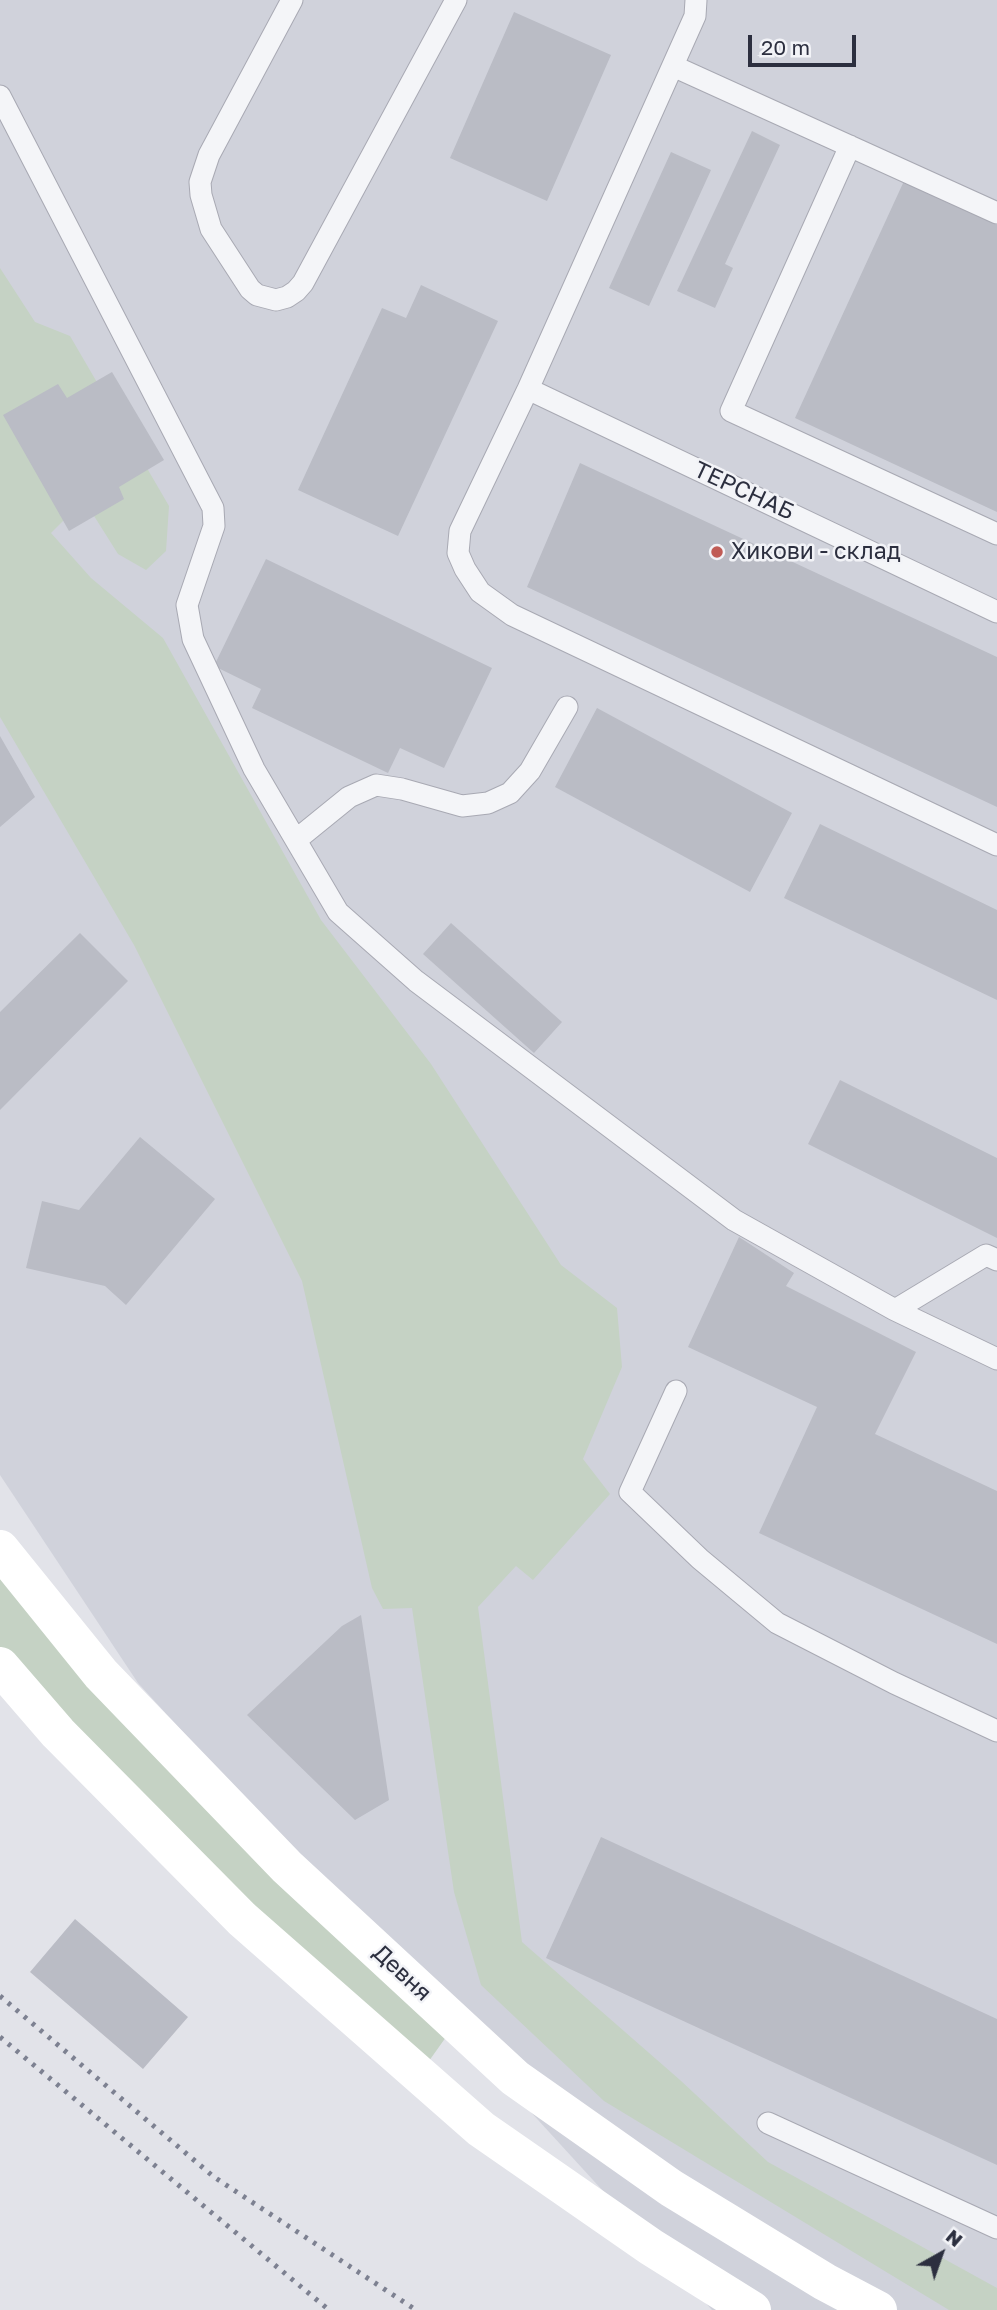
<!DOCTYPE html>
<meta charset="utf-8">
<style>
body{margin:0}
#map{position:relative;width:997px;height:2310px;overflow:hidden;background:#e2e3e9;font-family:"Golos Text",sans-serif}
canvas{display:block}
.north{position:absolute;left:906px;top:2219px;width:70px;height:70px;-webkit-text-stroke:5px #f2f3f7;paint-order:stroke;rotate:40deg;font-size:19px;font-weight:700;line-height:28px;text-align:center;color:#2c2f3f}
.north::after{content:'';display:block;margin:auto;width:24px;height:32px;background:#2c2f3f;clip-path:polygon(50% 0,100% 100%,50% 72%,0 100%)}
.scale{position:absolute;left:748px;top:35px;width:108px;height:32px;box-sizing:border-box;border:4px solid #2c2f3f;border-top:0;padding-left:9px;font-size:21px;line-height:24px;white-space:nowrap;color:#2c2f3f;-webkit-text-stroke:5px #f2f3f7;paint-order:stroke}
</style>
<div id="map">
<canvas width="997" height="2310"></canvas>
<div class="north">N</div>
<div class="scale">20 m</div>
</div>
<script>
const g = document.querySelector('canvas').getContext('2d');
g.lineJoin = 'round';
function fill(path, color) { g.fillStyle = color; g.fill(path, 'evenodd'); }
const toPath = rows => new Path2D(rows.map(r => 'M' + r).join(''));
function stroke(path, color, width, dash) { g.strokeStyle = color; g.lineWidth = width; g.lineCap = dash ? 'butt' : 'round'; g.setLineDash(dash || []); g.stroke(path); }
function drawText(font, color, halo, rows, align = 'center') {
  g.font = font + ' "Golos Text",sans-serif'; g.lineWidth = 5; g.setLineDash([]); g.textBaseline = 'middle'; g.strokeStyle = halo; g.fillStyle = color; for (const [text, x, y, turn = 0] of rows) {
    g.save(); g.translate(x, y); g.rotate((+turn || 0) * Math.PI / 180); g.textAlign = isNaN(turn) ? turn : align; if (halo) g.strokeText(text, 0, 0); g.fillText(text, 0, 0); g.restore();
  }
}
fill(toPath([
 [0,0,997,0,997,2310,712,2310,138,1683,0,1475]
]), '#d0d2db');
fill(toPath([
 [0,268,35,322,70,336,169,506,166,551,146,570,118,554,84,500,51,533,91,578,163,638,321,920,431,1064,561,1265,617,1308,622,1367,583,1459,610,1494,533,1580,516,1566,478,1607,522,1942,680,2080,768,2162,997,2288,997,2310,949,2310,604,2101,481,1985,454,1892,412,1608,383,1609,372,1588,302,1281,134,945,0,717],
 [0,1549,456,2023,419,2075,0,1666]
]), '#c5d2c4');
fill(toPath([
 [514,12,611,55,547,201,450,158],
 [752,131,780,145,725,264,733,268,715,308,677,291],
 [671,152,711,170,649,306,609,288],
 [904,181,997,225,997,512,795,418],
 [421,285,498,321,398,536,298,490,382,308,406,318],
 [112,372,164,460,119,487,124,499,69,531,3,415,58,384,67,398],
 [580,463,997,657,997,807,527,587],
 [266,559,492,668,444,768,400,748,388,773,252,708,261,689,214,666],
 [597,708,792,813,750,892,555,787],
 [0,736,35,797,0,827],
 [820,824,997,910,997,1000,784,898],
 [451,923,562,1022,534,1053,423,954],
 [80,933,128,981,0,1110,0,1012],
 [840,1080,997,1158,997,1238,808,1144],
 [140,1137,215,1199,126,1305,105,1286,26,1268,42,1201,79,1210],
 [739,1237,794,1273,786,1286,916,1352,875,1434,997,1491,997,1644,759,1533,817,1407,688,1347],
 [361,1615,389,1800,355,1820,247,1715,342,1626],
 [601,1837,997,2019,997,2165,546,1958],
 [75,1919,188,2017,143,2069,30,1972]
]), '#babcc5');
const lane = toPath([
 [292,0,209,155,200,182,201,195,211,229,250,289,257,295,276,300,287,297,296,291,303,283,456,0],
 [696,0,695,16,528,389,460,531,458,553,465,569,480,592,512,615,997,845],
 [673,66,997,213],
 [0,96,213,508,214,526,187,605,193,639,254,769,338,912,416,981,734,1220,895,1310,986,1255,997,1260],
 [850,146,731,411,997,534],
 [528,389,997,612],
 [296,840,349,797,376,785,402,789,462,806,488,803,510,793,530,771,567,707],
 [895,1310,997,1359],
 [676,1391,630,1492,700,1559,777,1623,894,1683,997,1731],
 [768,2123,997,2228]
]);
stroke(lane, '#a8a9b3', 23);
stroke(lane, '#f4f5f8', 21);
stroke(toPath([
 [0,1549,101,1674,287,1867,515,2078,671,2188,825,2282,878,2310],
 [0,1666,58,1733,242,1919,481,2129,651,2247,752,2310]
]), '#fff', 38);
stroke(toPath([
 [0,1996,214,2177,416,2310],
 [0,2037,329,2310]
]), '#7d8191', 5, [3.5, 7]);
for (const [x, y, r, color] of [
 [717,552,7,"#c05b55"]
]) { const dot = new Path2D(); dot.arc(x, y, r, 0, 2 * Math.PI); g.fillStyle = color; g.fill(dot); stroke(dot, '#f2f3f7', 2.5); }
drawText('23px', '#2c2f3f', '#f2f3f7', [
 ["ТЕРСНАБ",744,491,25],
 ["Девня",402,1973,43]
]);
drawText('23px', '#2c2f3f', '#f2f3f7', [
 ["Хикови - склад",731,552]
], 'left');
</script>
